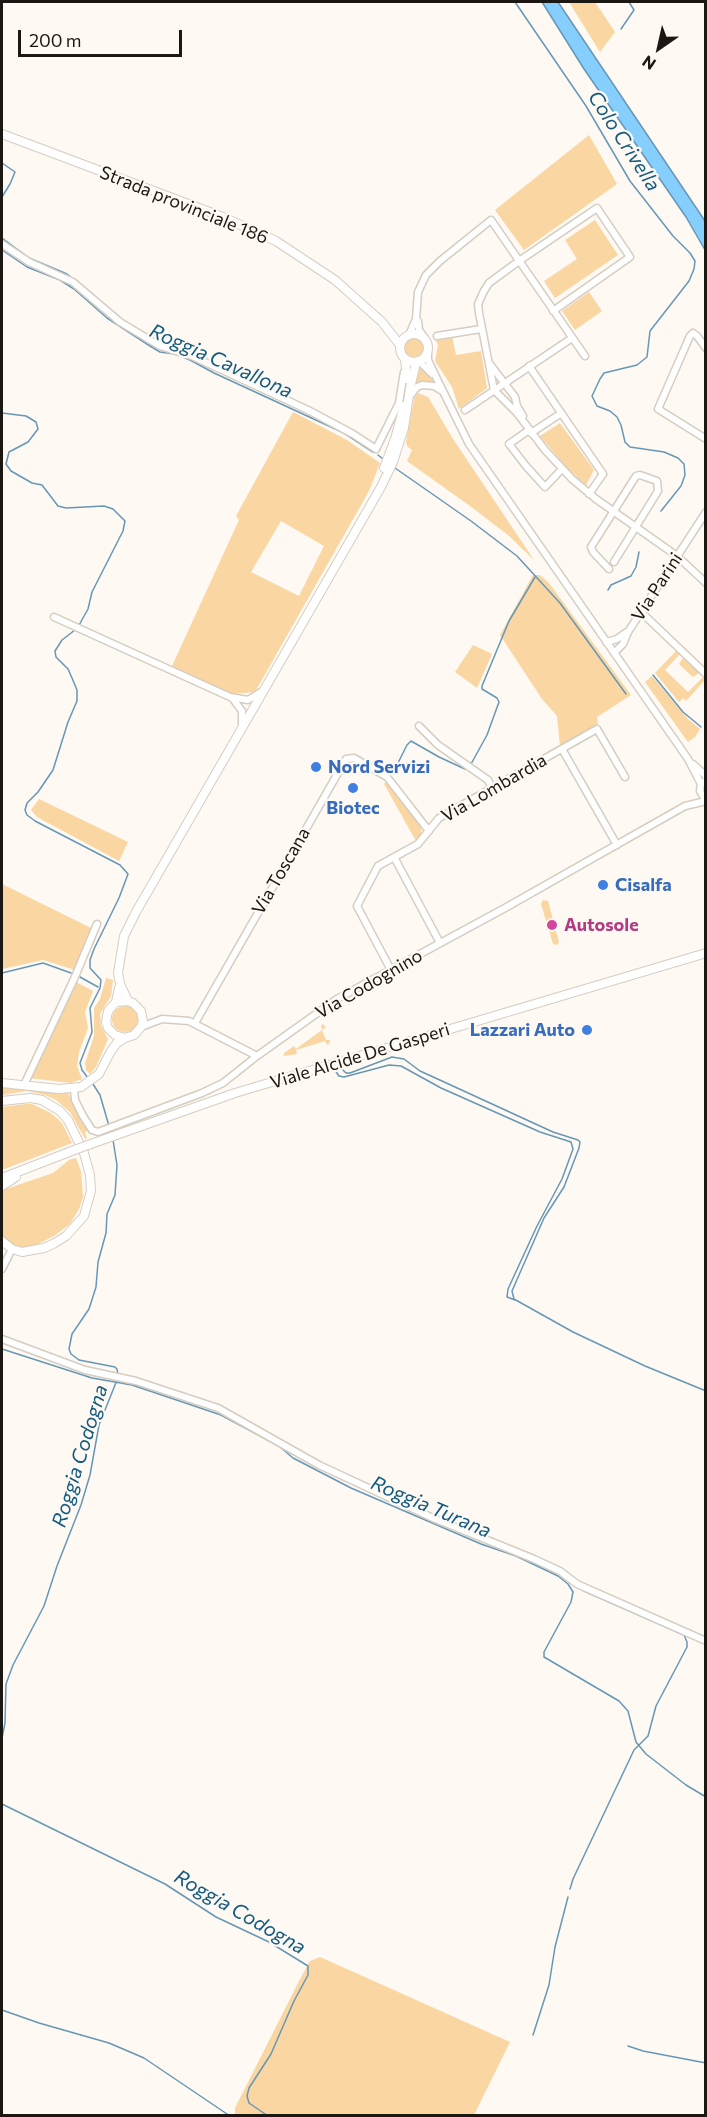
<!DOCTYPE html>
<style>
body{margin:0}
#map{position:relative;width:707px;height:2117px;overflow:hidden;background:#fef9f2;font-family:Commissioner,sans-serif}
canvas{display:block}
.frame{position:absolute;inset:0;border:3px solid #1b1814;pointer-events:none}
.north{position:absolute;left:629px;top:18px;width:60px;height:60px;-webkit-text-stroke:4px #fef9f2;paint-order:stroke;rotate:214deg;font-size:16px;font-weight:700;line-height:24px;text-align:center;color:#1b1814}
.north::after{content:'';display:block;margin:auto;width:21px;height:27px;background:#1b1814;clip-path:polygon(50% 0,100% 100%,50% 72%,0 100%)}
.scale{position:absolute;left:18px;top:30px;width:164px;height:27px;box-sizing:border-box;border:3px solid #1b1814;border-top:0;padding-left:8px;font-size:18px;line-height:21px;white-space:nowrap;color:#1b1814;-webkit-text-stroke:4px #fef9f2;paint-order:stroke}
</style>
<div id="map">
<canvas width="707" height="2117"></canvas>
<div class="frame"></div>
<div class="north">N</div>
<div class="scale">200 m</div>
</div>
<script>
const g = document.querySelector('canvas').getContext('2d');
g.lineJoin = 'round';
function fill(path, color) { g.fillStyle = color; g.fill(path, 'evenodd'); }
const toPath = rows => new Path2D(rows.map(r => 'M' + r).join(''));
function stroke(path, color, width, dash) { g.strokeStyle = color; g.lineWidth = width; g.lineCap = dash ? 'butt' : 'round'; g.setLineDash(dash || []); g.stroke(path); }
function drawText(font, color, halo, rows, align = 'center') {
  g.font = font + ' Commissioner,sans-serif'; g.lineWidth = 4.5; g.setLineDash([]); g.textBaseline = 'middle'; g.strokeStyle = halo; g.fillStyle = color; for (const [text, x, y, turn = 0] of rows) {
    g.save(); g.translate(x, y); g.rotate((+turn || 0) * Math.PI / 180); g.textAlign = isNaN(turn) ? turn : align; if (halo) g.strokeText(text, 0, 0); g.fillText(text, 0, 0); g.restore();
  }
}
fill(toPath([
 [569,2,595,2,615,32,600,52],
 [589,135,617,184,524,250,495,210],
 [595,220,618,255,555,298,544,281,577,259,565,240],
 [589,292,602,311,575,330,562,311],
 [452,336,456,355,481,351,487,388,459,409,452,387,435,361,438,345,435,338],
 '404 347a10 10 0 1 1 20 0a10 10 0 1 1-20 0Z',
 [421,366,426,370,436,385,412,388,414,373],
 [418,393,428,397,453,439,534,560,508,535,470,506,407,461,412,450,407,446,406,442,414,399],
 [293,412,347,440,380,463,369,491,255,692,232,694,172,666,239,520,236,516],
 [281,521,324,546,299,596,251,572],
 [560,423,594,470,586,485,567,468,540,436],
 [533,575,540,575,549,583,631,695,597,717,598,725,560,746,557,716,542,699,500,635],
 [473,645,492,654,477,688,455,672],
 [676,651,680,654,665,670,688,692,703,677,705,680,686,701,683,698,679,702,655,673],
 [683,658,691,665,699,673,693,677,679,664],
 [652,676,688,719,700,729,695,737,688,742,645,682],
 [386,781,421,826,421,835,416,841,384,784],
 [39,799,128,842,119,861,37,817,31,810],
 [2,884,93,929,75,970,43,960,2,969],
 [543,900,548,901,559,942,557,945,553,944,541,904],
 [106,978,113,980,111,996,100,1014,101,1026,108,1039,96,1067,90,1074,86,1070,85,1063,94,1036,94,1008,100,999],
 [76,982,93,991,85,1012,88,1028,79,1052,77,1066,82,1079,71,1083,29,1078],
 '112 1019a13 13 0 1 1 26 0a13 13 0 1 1-26 0Z',
 [323,1024,326,1027,322,1030,326,1040,330,1040,329,1044,327,1045,325,1041,296,1050,297,1054,284,1056,284,1053,294,1046,296,1049,322,1030,321,1026],
 [2,1086,68,1093,88,1130,85,1133,87,1138,85,1139,70,1112,56,1100,45,1095,27,1091,2,1095],
 [25,1104,32,1104,51,1113,62,1123,72,1143,2,1170,2,1107],
 [76,1158,81,1171,83,1197,79,1209,70,1224,54,1236,34,1246,20,1248,12,1246,2,1236,2,1192,3,1190,53,1173,69,1160],
 [320,1957,510,2042,474,2115,235,2115,235,2108,299,1981,310,1961]
]), '#f9d6a2');
const water = toPath([
 [542,2,558,2,703,218,705,222,705,250,686,217,584,69,542,2]
]);
fill(water, '#86cefd');
stroke(water, '#6697b7', 1.5);
stroke(toPath([
 [515,2,586,106,630,181,673,236,690,253,695,261,694,269,689,281,650,331,647,357,637,365,604,373,600,379,592,396,597,406,610,411,617,417,621,425,625,442,630,447,664,452,678,458,684,464,685,475,681,486,661,511],
 [621,29,634,10,629,2],
 [2,163,15,172,10,184,2,197],
 [2,238,29,258,67,274,94,296],
 [2,250,27,267,60,280,74,289,107,318,150,346,160,352,175,354,190,360,214,373,344,433,373,452],
 [2,413,26,416,36,422,38,429,28,442,9,452,6,464,11,471,32,483,42,485,58,506,66,508,104,506,113,509,125,521,123,531,92,592,88,609,78,627],
 [378,455,383,459],
 [395,468,471,521,517,556,560,603,626,694],
 [608,590,611,585,631,576,636,567,639,552],
 [75,630,62,640,55,651,56,657,68,669,72,678,77,690,77,701,68,722,53,770,38,792,27,803,25,810,27,815,35,821,120,865,128,874,119,898,94,949,90,960,90,968,101,980,100,988,90,1008,92,1032,80,1063,82,1070,88,1078],
 [653,675,683,712,701,727],
 [471,764,487,735,499,702,497,698,482,689,482,686,509,621,535,577],
 [393,773,407,745,411,741,439,757,465,769,468,768],
 [2,973,43,963,71,973],
 [80,977,98,987],
 [340,1067,346,1073,350,1073,392,1057,404,1059,420,1071,442,1081,553,1132,578,1140,580,1142,579,1148,564,1187,544,1218,512,1291,514,1299,573,1332,645,1366,706,1391],
 [334,1069,339,1076,344,1077,389,1065,401,1066,441,1088,540,1132,571,1142,573,1149,562,1179,537,1226,508,1289,507,1297,515,1300],
 [93,1084,100,1095,109,1126],
 [113,1140,117,1165,115,1195,107,1214,106,1233,98,1262,96,1287,89,1309,72,1334,69,1349,71,1354,79,1360,115,1367,117,1369,118,1375],
 [2,1349,92,1378,132,1385,221,1415,279,1446,293,1458,351,1488,481,1544,516,1556,558,1576,568,1584,573,1592,571,1602,544,1652,544,1657,619,1701,628,1711,636,1742,646,1754,686,1785,706,1797],
 [2,1738,5,1723,6,1684,13,1665,44,1606,57,1566,81,1505,90,1475,99,1425,117,1380],
 [2,1804,165,1884,216,1917,269,1942,308,1966,308,1975,294,2001,271,2054,249,2088,247,2096,249,2103,268,2116],
 [570,1889,573,1879,634,1750,648,1736,656,1706,687,1647,687,1642,684,1635,584,1591],
 [2,2010,39,2023,109,2043,144,2058,230,2116],
 [533,2035,549,1985,555,1947,568,1897],
 [628,2046,643,2051,706,2063]
]), '#6697b7', 1.5);
const minor = toPath([
 [2,244,29,262,73,282,120,322,160,346,192,356,308,410,353,434,376,449,399,403,404,372],
 [553,311,630,257,597,208,519,261,489,283,484,291,478,304,479,313,494,390,517,413,545,450,572,479,596,499,677,556,706,583],
 [418,321,419,330,424,337],
 [409,335,416,319,418,292,426,275,440,261,491,220,585,356],
 [437,336,481,329],
 [706,348,697,336,693,333,690,336,658,409,706,439],
 [428,354,428,360,436,377,469,444,688,759,701,784],
 [420,362,432,374],
 [489,363,515,397,517,406,523,416],
 [529,366,603,474,589,494],
 [410,396,417,387,422,385,434,386,442,391],
 [465,410,572,338],
 [529,430,509,444,526,466,545,487,562,469],
 [531,433,560,414],
 [609,569,593,552,591,547,636,476,640,475,657,481,658,491,614,562],
 [641,612,706,674],
 [54,617,230,697,248,700,261,692],
 [606,642,617,639,627,632],
 [614,653,623,644,628,632,706,512],
 [233,699,242,711,242,724],
 [419,726,438,745,488,780,492,788],
 [562,749,617,845],
 [693,764,706,776],
 [394,857,440,943],
 [391,970,357,906,378,866,418,844,439,818,597,729,625,777],
 [195,1023,346,759,354,758,387,777,429,831],
 [141,1027,162,1019,189,1021,257,1056],
 [24,1085,74,979,97,924],
 [74,1089,75,1100,83,1116,92,1130,98,1132,202,1093,223,1083,257,1056,337,999,505,908,685,806,706,801,700,791,701,784,706,780],
 [2,1269,12,1249],
 [2,1339,85,1370,136,1381,218,1408,319,1465,433,1518,534,1559,560,1571,577,1584,706,1641]
]);
const major = toPath([
 [2,134,223,217,276,241,335,280,382,322,400,345],
 '400 348a14 14 0 1 1 28 0a14 14 0 1 1-28 0Z',
 [405,359,407,379],
 [384,468,395,439,404,406],
 [128,1001,120,984,118,973,124,936,136,912,381,487,393,462,404,428,410,388,416,363],
 [116,1002,128,1001,133,1003,141,1011,143,1022,141,1027,134,1035,125,1038,115,1035,108,1028,106,1022,108,1011,116,1002,120,984],
 [2,1083,59,1089,81,1087,99,1074,111,1051,117,1043,125,1038],
 [2,1101,30,1098,42,1100,60,1111,68,1120,84,1153,90,1175,91,1191,84,1216,66,1236,55,1243,44,1248,22,1252,12,1249,2,1241],
 [88,1145,235,1093,706,953],
 [2,1178,77,1149],
 [2,1186,16,1177]
]);
stroke(minor, '#d5cdc2', 9);
stroke(major, '#d5cdc2', 10);
stroke(minor, '#fff', 6);
stroke(major, '#fff', 8);
const majorBridge = toPath([
 [77,1149,88,1145]
]);
stroke(majorBridge, '#d5cdc2', 10, []);
stroke(majorBridge, '#fff', 8);
for (const [x, y, r, color] of [
 [316,767,6,"#3f7fe0"],
 [353,788,6,"#3f7fe0"],
 [603,885,6,"#3f7fe0"],
 [552,925,6,"#d1479c"],
 [587,1030,6,"#3f7fe0"]
]) { const dot = new Path2D(); dot.arc(x, y, r, 0, 2 * Math.PI); g.fillStyle = color; g.fill(dot); stroke(dot, '#fef9f2', 2); }
drawText('18px', '#1b1814', '#fef9f2', [
 ["Strada provinciale 186",184,205,22],
 ["Via Parini",657,587,-57],
 ["Via Lombardia",494,788,-30],
 ["Via Toscana",281,871,-60],
 ["Via Codognino",369,984,-30],
 ["Viale Alcide De Gasperi",360,1056,-17]
]);
drawText('bold 18px', '#366cbe', '#fef9f2', [
 ["Nord Servizi",328,767],
 ["Biotec",353,808,"center"],
 ["Cisalfa",615,885],
 ["Lazzari Auto",575,1030,"right"]
], 'left');
drawText('bold 18px', '#b23c85', '#fef9f2', [
 ["Autosole",564,925]
], 'left');
drawText('italic 20px', '#125a81', '#fef9f2', [
 ["Colo Crivella",624,141,57],
 ["Roggia Cavallona",221,361,24],
 ["Roggia Codogna",80,1456,-73],
 ["Roggia Turana",431,1507,23],
 ["Roggia Codogna",240,1912,30]
]);
</script>
